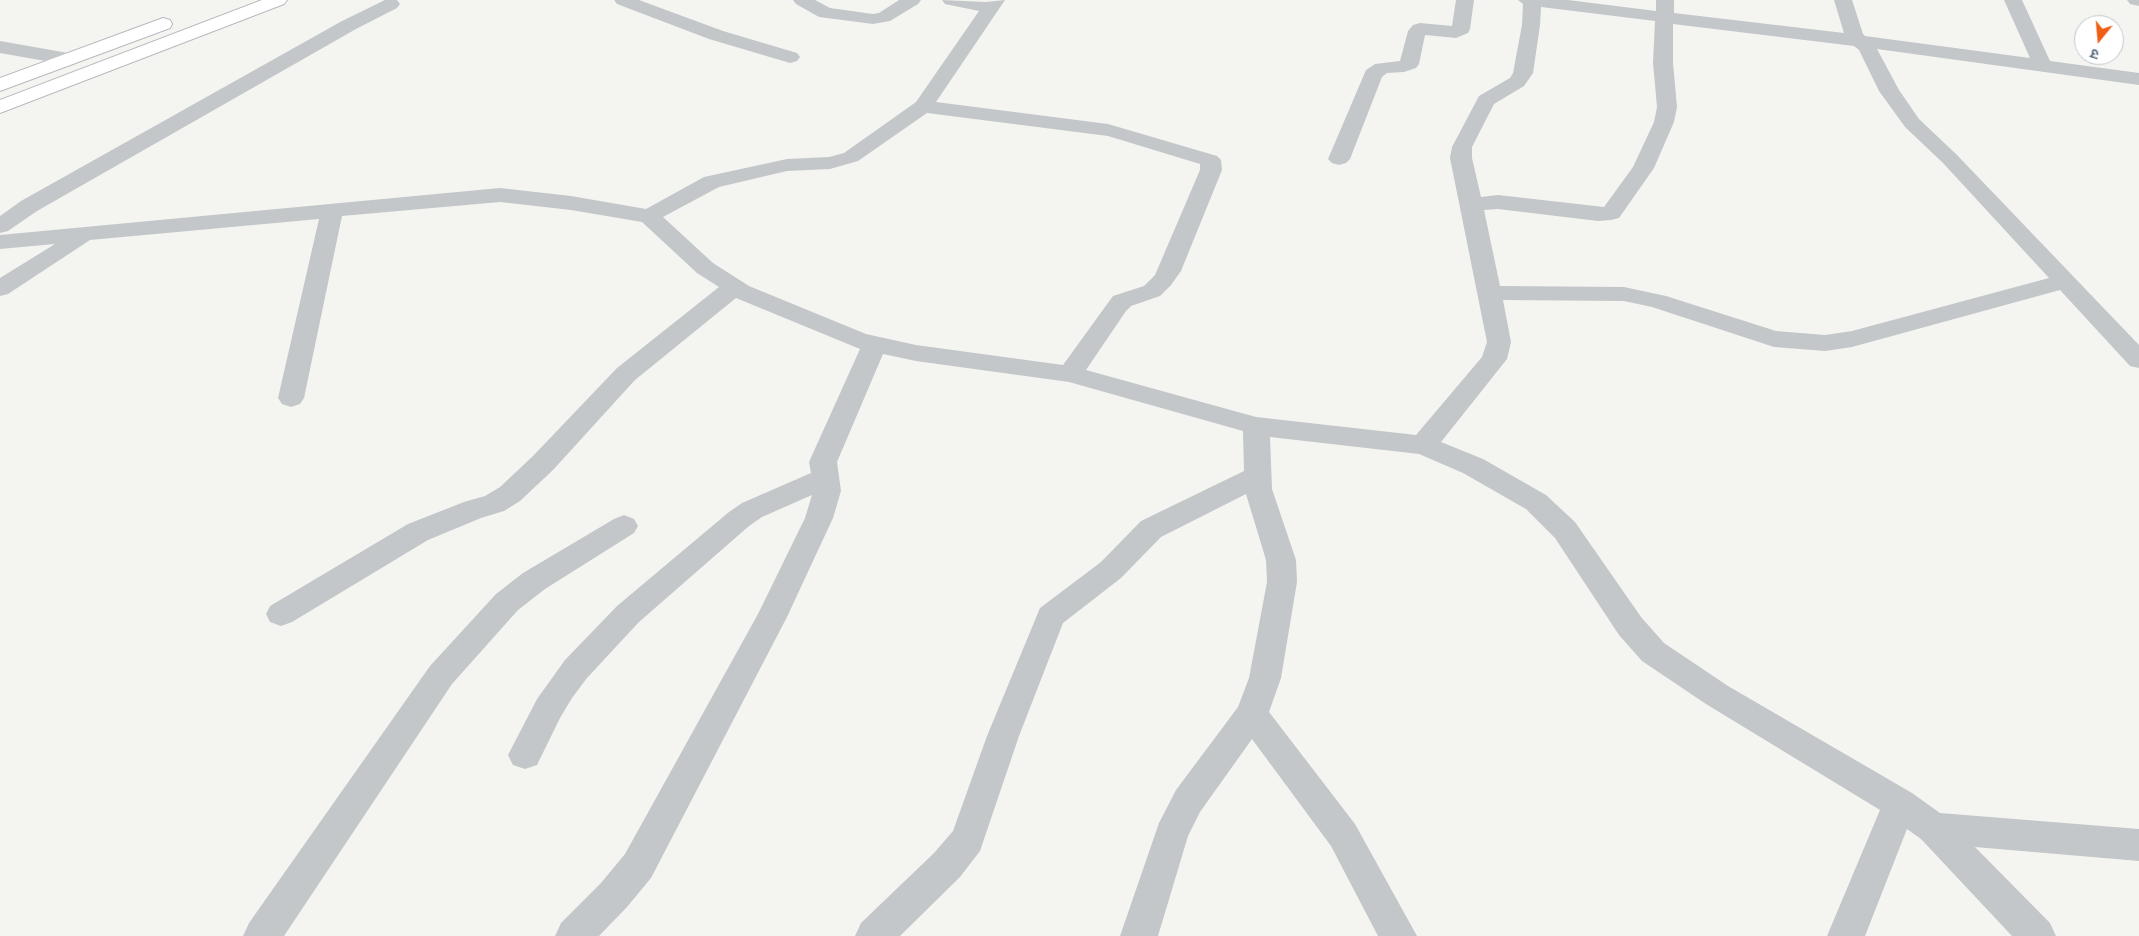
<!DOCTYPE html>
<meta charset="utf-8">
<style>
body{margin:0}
#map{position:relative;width:2139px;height:936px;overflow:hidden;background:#f4f5f0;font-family:Signika,"Noto Sans Devanagari",sans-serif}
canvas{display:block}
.north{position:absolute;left:2074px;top:15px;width:50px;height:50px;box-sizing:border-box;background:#fff;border:1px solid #c0c6cd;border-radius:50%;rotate:197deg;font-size:14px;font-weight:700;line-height:20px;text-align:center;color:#617183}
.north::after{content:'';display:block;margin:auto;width:18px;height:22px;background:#ef5e15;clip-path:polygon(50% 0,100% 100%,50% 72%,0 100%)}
</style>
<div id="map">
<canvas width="2139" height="936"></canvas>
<div class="north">उ</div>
</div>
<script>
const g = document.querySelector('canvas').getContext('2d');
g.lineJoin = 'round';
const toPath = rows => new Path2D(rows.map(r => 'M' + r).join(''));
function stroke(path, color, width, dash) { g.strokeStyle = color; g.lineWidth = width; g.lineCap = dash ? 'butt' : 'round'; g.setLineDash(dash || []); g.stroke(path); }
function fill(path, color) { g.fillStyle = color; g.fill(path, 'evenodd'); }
const major = toPath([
 [262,0,287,0,284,4,0,113,0,100,262,0],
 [163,18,170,20,172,24,170,28,0,91,0,78,163,18]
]);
stroke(major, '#b6babe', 2);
fill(toPath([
 [385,0,397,0,400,4,397,8,356,29,37,211,8,231,0,233,0,216,21,201,342,21,385,0],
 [614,0,639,0,723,31,797,53,800,57,797,61,790,63,709,39,617,4,614,0],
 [793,0,815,0,830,8,873,14,879,13,899,0,921,0,918,4,890,21,873,24,819,17,796,4,793,0],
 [942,0,986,2,1005,0,936,102,1108,124,1217,156,1221,160,1222,170,1181,271,1171,285,1160,296,1131,306,1126,311,1086,370,1256,417,1416,435,1482,357,1487,342,1450,158,1452,147,1479,96,1510,78,1513,73,1522,25,1523,4,1518,0,1568,0,1656,11,1656,0,1674,0,1674,13,1844,33,1834,0,1852,0,1863,34,1865,36,2030,58,2004,0,2022,0,2050,61,2139,73,2139,85,1877,49,1899,90,1919,119,1957,155,2139,345,2139,368,2130,366,2060,290,1852,347,1825,351,1774,347,1652,307,1624,301,1503,300,1511,342,1507,359,1441,442,1483,459,1546,495,1575,522,1641,617,1664,643,1728,686,1912,793,1940,813,2139,829,2139,861,1975,847,2050,923,2056,936,2012,936,1921,839,1907,829,1865,936,1827,936,1880,810,1706,704,1642,661,1619,635,1555,538,1526,509,1463,473,1419,454,1270,437,1272,489,1296,560,1297,582,1281,678,1269,712,1355,824,1417,936,1378,936,1331,846,1252,739,1200,812,1188,836,1158,936,1120,936,1159,823,1176,790,1238,707,1249,678,1267,582,1266,560,1246,494,1161,537,1121,578,1063,623,1019,736,980,851,960,877,900,936,855,936,861,923,934,853,953,831,987,736,1040,608,1101,562,1141,521,1244,471,1243,431,1069,382,916,361,883,354,837,462,841,491,833,518,787,617,651,878,627,907,599,936,555,936,561,923,601,883,625,854,758,614,805,518,812,495,762,517,749,526,639,622,587,678,572,698,560,718,537,765,525,769,513,765,508,755,537,699,565,660,617,606,729,512,742,503,811,473,809,462,860,349,736,298,635,380,553,470,520,501,504,511,481,518,428,540,292,622,281,626,270,622,266,614,270,606,408,524,464,502,485,496,500,487,533,456,617,368,719,287,697,273,642,222,571,210,500,202,342,216,304,398,300,404,291,407,282,404,278,398,319,219,90,240,8,294,0,296,0,278,55,244,0,249,0,235,500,188,571,196,646,209,704,177,787,159,829,157,844,153,916,102,979,11,945,4,942,0],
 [1541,7,1655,21,1653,63,1657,107,1654,122,1633,167,1604,207,1498,195,1481,197,1472,158,1472,147,1494,104,1524,86,1533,73,1540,25,1541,7],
 [1673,24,1854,46,1859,50,1879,91,1905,127,1943,163,2049,278,1852,331,1825,335,1776,331,1666,296,1624,287,1500,286,1484,210,1498,209,1598,221,1611,220,1619,218,1654,168,1674,122,1677,107,1673,63,1673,24],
 [927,113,1108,136,1200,164,1200,170,1155,275,1144,286,1113,296,1063,365,916,345,866,334,749,286,713,263,663,217,719,187,787,171,830,169,858,161,927,113],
 [1456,0,1474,0,1470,29,1468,33,1456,38,1425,35,1419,64,1416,68,1404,72,1387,73,1382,77,1350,159,1346,163,1339,165,1332,163,1328,159,1366,70,1375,64,1400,61,1408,31,1413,25,1420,23,1452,26,1456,0],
 [2127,0,2139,0,2139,6,2130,4,2127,0],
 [0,41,68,53,75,55,78,59,75,63,68,65,0,53,0,41],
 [624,515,634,519,638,526,634,533,545,589,518,610,452,684,284,936,243,936,249,923,430,666,496,594,523,573,614,519,624,515]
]), '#c3c7ca');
fill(major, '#fff');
</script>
